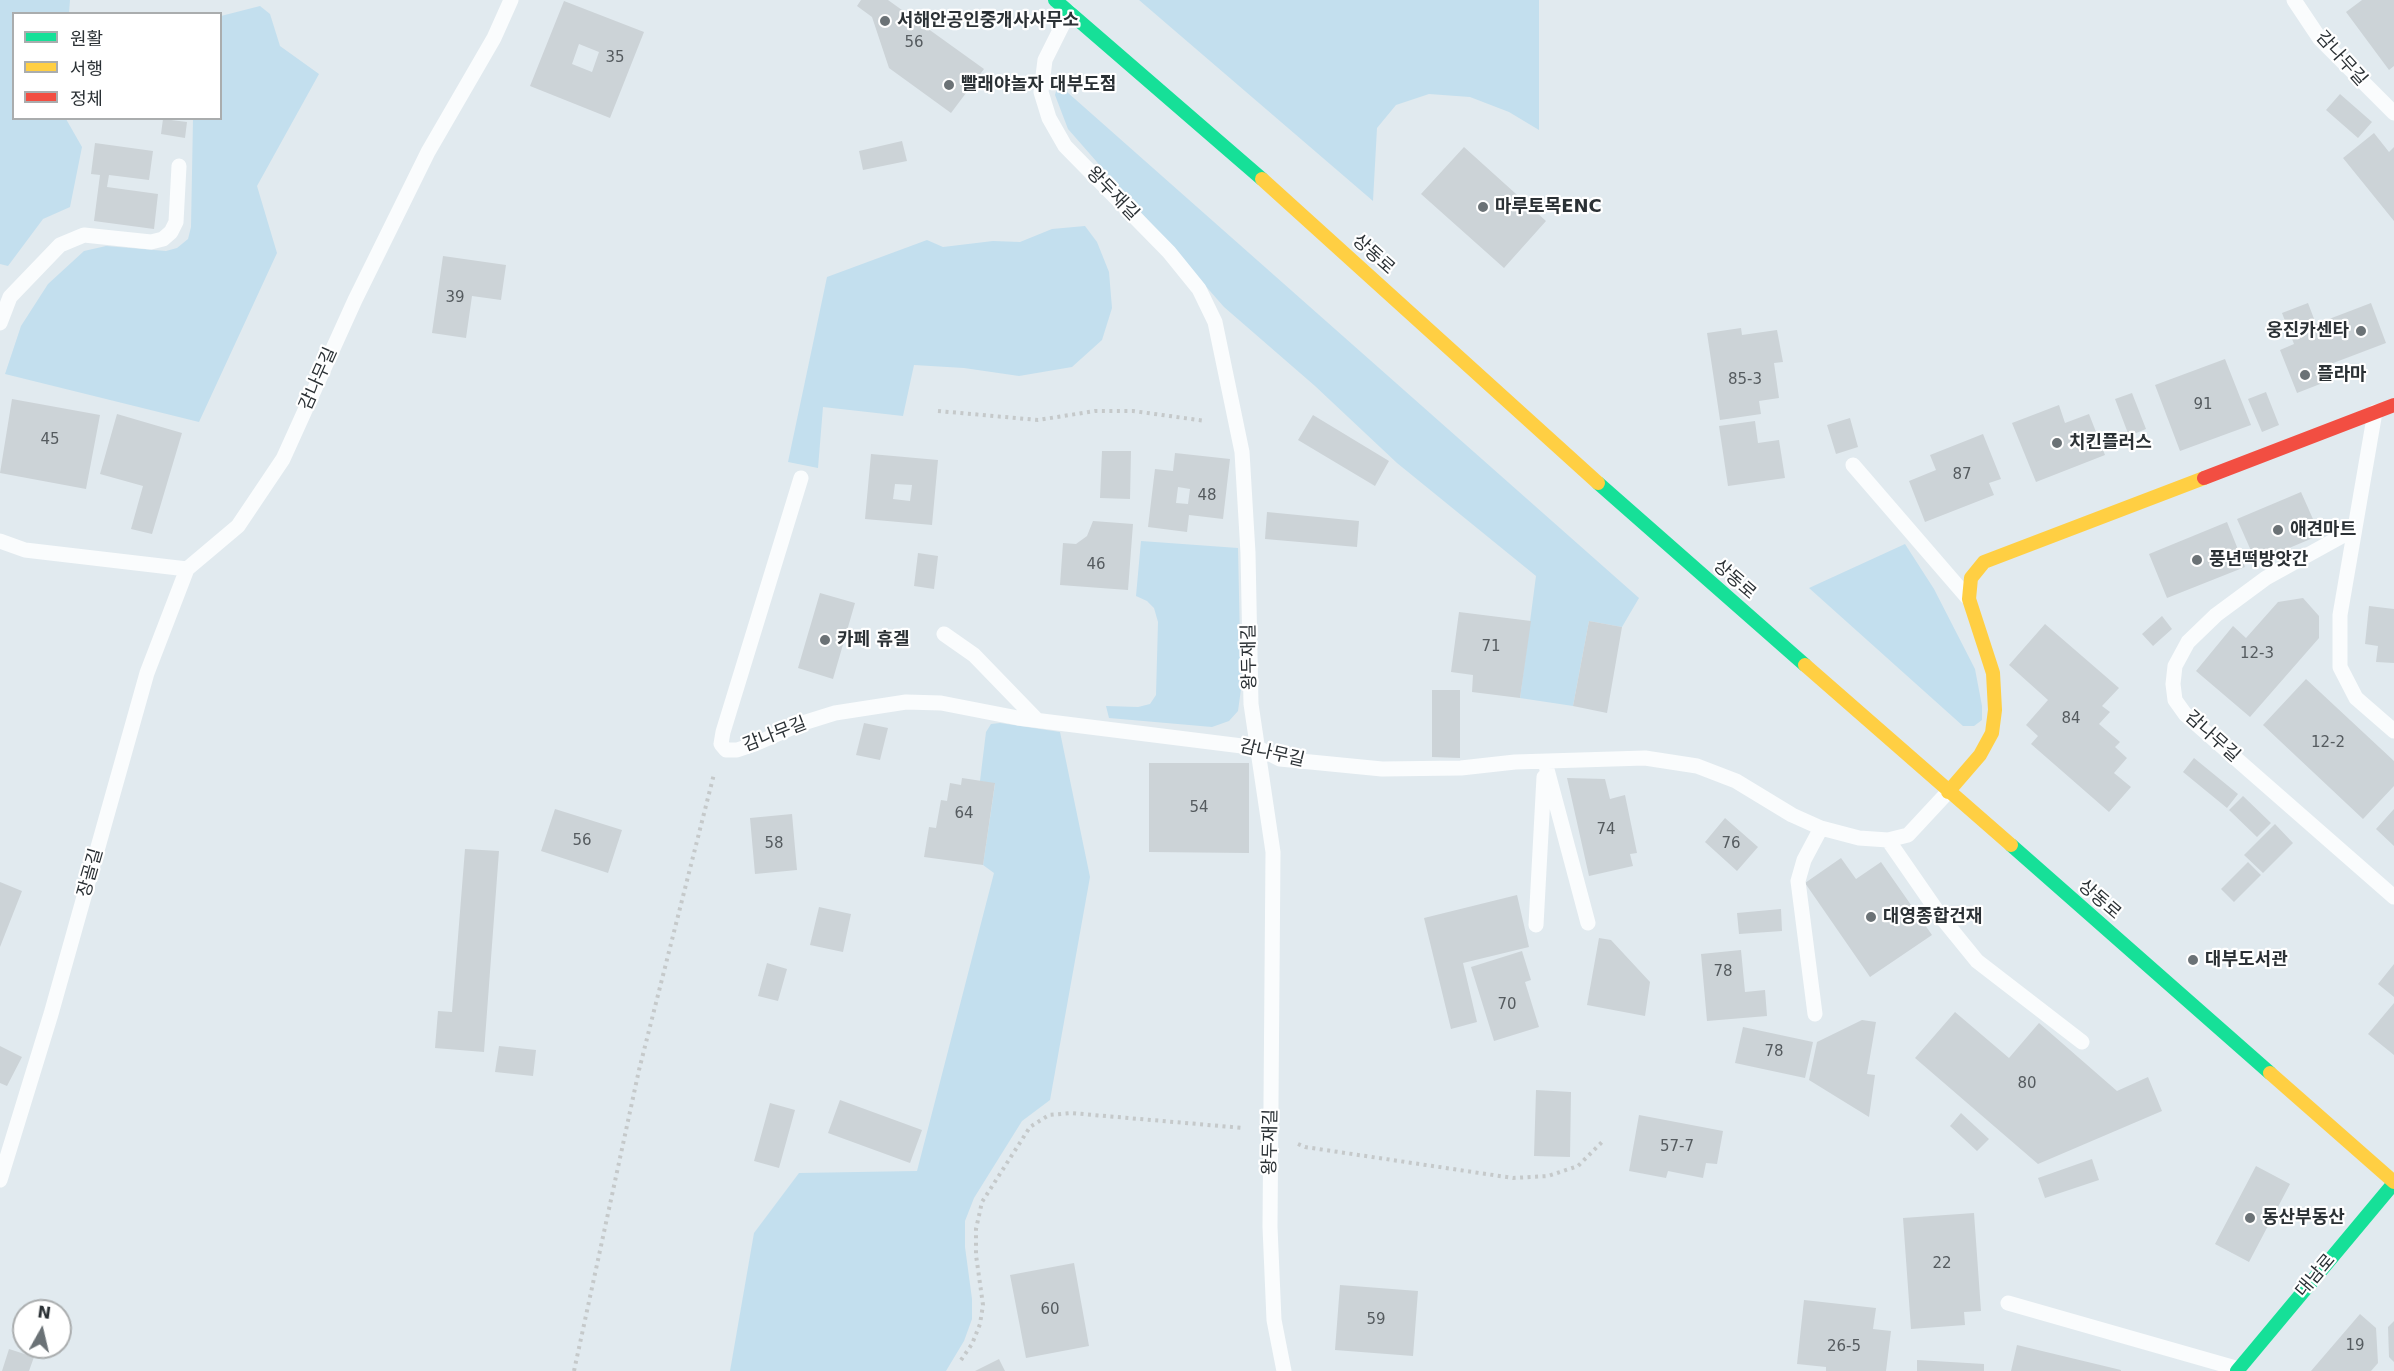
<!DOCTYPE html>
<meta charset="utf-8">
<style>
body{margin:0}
#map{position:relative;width:2394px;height:1371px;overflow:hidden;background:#e1eaef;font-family:"DejaVu Sans","Noto Sans KR",sans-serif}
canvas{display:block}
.legend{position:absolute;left:12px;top:12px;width:210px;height:108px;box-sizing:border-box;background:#fff;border:2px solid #aaadae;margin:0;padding:8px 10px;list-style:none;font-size:18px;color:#2b3135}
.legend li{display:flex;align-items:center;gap:12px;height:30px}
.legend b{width:30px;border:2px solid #aaadae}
.north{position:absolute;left:12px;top:1299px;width:60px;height:60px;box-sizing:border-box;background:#fff;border:2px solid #aaadae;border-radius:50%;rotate:8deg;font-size:16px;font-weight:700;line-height:24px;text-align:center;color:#2b3135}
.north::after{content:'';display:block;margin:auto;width:21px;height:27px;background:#6b7276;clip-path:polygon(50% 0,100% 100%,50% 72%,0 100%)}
</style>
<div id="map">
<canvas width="2394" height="1371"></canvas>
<ul class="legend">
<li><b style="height:8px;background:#16e098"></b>원활</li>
<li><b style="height:8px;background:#ffcf43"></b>서행</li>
<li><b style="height:8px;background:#f24e42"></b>정체</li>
</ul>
<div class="north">N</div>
</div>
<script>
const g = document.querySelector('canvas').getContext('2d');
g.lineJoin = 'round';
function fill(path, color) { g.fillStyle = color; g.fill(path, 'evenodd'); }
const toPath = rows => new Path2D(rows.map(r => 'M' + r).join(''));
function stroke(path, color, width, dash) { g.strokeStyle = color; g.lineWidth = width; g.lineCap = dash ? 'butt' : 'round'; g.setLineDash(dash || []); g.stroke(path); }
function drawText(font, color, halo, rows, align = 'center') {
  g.font = font + ' "DejaVu Sans","Noto Sans KR",sans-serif'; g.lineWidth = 4.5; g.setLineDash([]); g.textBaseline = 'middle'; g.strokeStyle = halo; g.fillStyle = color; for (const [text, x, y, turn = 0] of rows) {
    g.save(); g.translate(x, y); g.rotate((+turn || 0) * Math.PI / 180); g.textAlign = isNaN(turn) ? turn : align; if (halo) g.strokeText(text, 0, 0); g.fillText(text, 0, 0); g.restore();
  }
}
fill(toPath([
 [0,0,70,0,69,13,14,14,14,118,66,119,82,147,70,207,43,219,8,266,0,264],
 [1139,0,1539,0,1539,130,1509,112,1470,97,1429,94,1396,105,1377,128,1373,201],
 [260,6,270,14,280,46,319,74,257,186,277,253,199,422,5,374,21,326,48,284,84,251,106,246,166,251,177,248,188,239,191,227,193,119,220,118,221,16],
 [1058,84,1639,598,1622,627,1589,621,1573,706,1520,698,1536,576,1397,463,1315,386,1224,307,1068,129,1055,95],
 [1085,226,1097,242,1109,272,1112,308,1102,340,1072,367,1019,376,964,368,914,365,903,416,823,407,818,468,788,462,827,277,927,240,943,247,993,241,1020,242,1052,229],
 [1141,541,1238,548,1241,689,1238,711,1229,721,1212,727,1109,718,1106,706,1138,707,1150,704,1156,695,1158,622,1154,608,1147,601,1136,596],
 [1905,544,1934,589,1975,669,1982,706,1982,720,1974,726,1963,726,1809,588],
 [1000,723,1060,732,1090,877,1050,1100,1022,1121,974,1198,965,1221,965,1247,972,1299,972,1319,964,1341,946,1371,730,1371,754,1233,799,1173,917,1171,994,873,983,865,995,784,980,781,986,732,991,724]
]), '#c3dfee');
fill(toPath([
 [861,0,888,0,984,69,951,113,889,68,872,17,857,6],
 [2362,0,2394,0,2394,66,2389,70,2346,12],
 [564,1,644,32,610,118,530,86],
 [579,44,599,52,592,72,572,64],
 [2340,94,2372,122,2358,138,2326,110],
 [163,119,187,122,185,138,161,134],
 [2374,133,2389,152,2394,147,2394,221,2343,158],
 [902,141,907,161,863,170,859,151],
 [95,143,153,151,149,180,109,175,107,187,158,194,154,229,94,221,100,175,91,174],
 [1464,147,1546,221,1504,268,1421,194],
 [443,256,506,265,501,300,472,296,466,338,432,333],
 [2308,303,2316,324,2371,303,2386,343,2328,365,2333,379,2297,393,2280,350,2294,344,2282,313],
 [1741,328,1742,335,1777,330,1783,362,1774,363,1779,398,1759,401,1761,414,1720,420,1707,333],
 [2225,359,2251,425,2180,451,2155,385],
 [2266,392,2279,425,2262,432,2248,399],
 [2132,393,2146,429,2129,436,2115,399],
 [12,399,100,415,86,489,0,473],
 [2059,405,2065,423,2089,414,2105,455,2036,482,2012,423],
 [117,414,182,433,152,534,131,529,143,486,100,474],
 [1313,415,1389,461,1375,486,1298,440],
 [1850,418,1858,447,1836,454,1827,425],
 [1755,421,1758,443,1779,440,1785,478,1728,486,1719,426],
 [1983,434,2001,479,1989,483,1994,495,1925,522,1909,481,1936,470,1930,455],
 [1102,451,1131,451,1130,499,1100,498],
 [1175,453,1230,459,1223,519,1189,515,1187,532,1148,527,1155,469,1173,471],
 [1178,487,1190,489,1188,504,1176,503],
 [871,454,938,460,932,525,865,519],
 [895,484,912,485,910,501,893,499],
 [2301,492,2320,535,2256,562,2237,519],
 [1267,512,1359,521,1357,547,1265,539],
 [1093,521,1133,524,1128,590,1060,585,1063,543,1076,544,1087,536],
 [2227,522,2245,567,2167,598,2149,554],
 [918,553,938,556,934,589,914,586],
 [820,593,855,603,833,679,798,668],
 [2303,598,2319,616,2319,638,2250,717,2196,671,2233,626,2246,638,2278,602],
 [2369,606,2394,609,2394,663,2376,662,2378,646,2365,644],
 [1459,612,1531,621,1520,698,1472,692,1473,675,1451,672],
 [2162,616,2172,629,2153,646,2142,634],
 [1589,621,1622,627,1607,713,1573,706],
 [2045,624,2119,688,2102,706,2110,712,2099,724,2120,742,2115,747,2127,758,2114,773,2131,787,2109,812,2031,744,2038,736,2026,725,2048,700,2009,665],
 [2306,679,2394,761,2394,786,2363,819,2263,725],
 [1432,690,1460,690,1460,758,1432,757],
 [864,723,888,728,880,760,856,755],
 [2194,758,2238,794,2227,808,2183,772],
 [1149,763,1249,763,1249,853,1149,852],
 [962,778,995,783,983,865,924,857,929,827,936,828,941,800,947,801,950,783,961,785],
 [1567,778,1605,779,1610,799,1625,795,1637,853,1630,854,1633,866,1589,876],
 [2243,796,2271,823,2257,837,2229,810],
 [555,809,622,830,608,873,541,851],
 [2394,809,2394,846,2376,829],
 [792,814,797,870,755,874,750,818],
 [1725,818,1758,847,1737,871,1705,842],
 [2275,824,2293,843,2263,873,2244,855],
 [465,849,499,851,484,1052,435,1048,438,1011,452,1012],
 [1841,858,1856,879,1881,862,1932,935,1870,977,1805,883],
 [2248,862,2261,875,2234,902,2221,889],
 [0,882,22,891,0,947],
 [1517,895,1529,947,1463,963,1477,1022,1451,1029,1424,918],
 [819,907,851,914,843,952,810,945],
 [1781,909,1782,931,1739,934,1737,913],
 [1599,938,1611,940,1650,982,1645,1016,1587,1005],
 [1741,950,1745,992,1765,990,1767,1016,1707,1021,1701,954],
 [1522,951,1531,980,1525,982,1539,1027,1494,1041,1471,967],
 [767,963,787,969,778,1001,758,996],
 [2394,964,2394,997,2378,984],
 [2394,1003,2394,1055,2368,1034],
 [1955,1012,2009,1058,2039,1023,2117,1091,2148,1077,2162,1111,2038,1164,1915,1058],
 [1862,1020,1876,1022,1867,1074,1875,1075,1869,1117,1809,1080,1817,1042],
 [1743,1027,1813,1042,1805,1078,1735,1063],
 [0,1046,22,1057,7,1086,0,1083],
 [499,1046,536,1050,533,1076,495,1072],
 [1536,1090,1571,1092,1570,1157,1534,1156],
 [840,1100,922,1130,910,1163,828,1133],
 [770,1103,795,1110,779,1168,754,1161],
 [1961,1113,1989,1139,1977,1151,1950,1126],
 [1639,1115,1723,1131,1717,1164,1706,1163,1703,1178,1668,1171,1666,1178,1629,1171],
 [2092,1159,2099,1180,2045,1198,2038,1178],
 [2256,1166,2290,1184,2249,1262,2215,1244],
 [1974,1213,1981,1311,1964,1312,1965,1325,1911,1329,1903,1218],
 [1074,1263,1089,1346,1026,1358,1010,1275],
 [1340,1285,1418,1291,1413,1356,1335,1350],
 [1804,1300,1876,1308,1873,1329,1891,1331,1886,1371,1826,1371,1826,1367,1797,1364],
 [2360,1314,2376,1328,2378,1363,2371,1371,2311,1371],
 [2394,1321,2394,1362,2389,1357,2388,1327],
 [2017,1345,2121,1370,2121,1371,2011,1371],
 [9,1349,34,1357,29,1371,2,1371],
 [999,1359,1005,1371,975,1371],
 [1917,1360,1984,1364,1984,1371,1917,1371]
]), '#ccd3d7');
stroke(toPath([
 [938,411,1038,420,1095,411,1133,411,1206,421],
 [1298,1144,1305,1147,1513,1178,1548,1176,1578,1166,1603,1141],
 [961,1360,972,1344,980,1324,983,1305,976,1255,976,1229,982,1202,1030,1127,1049,1115,1071,1113,1243,1128],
 [574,1371,639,1070,714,774]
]), '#c5c9ca', 4, [3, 4.5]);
stroke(toPath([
 [2294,0,2320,39,2394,113],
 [1069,12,1045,60,1041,92,1049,118,1065,146,1169,252,1199,289,1215,322,1242,452,1248,553,1251,704,1273,852,1270,1227,1274,1320,1284,1371],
 [0,323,10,297,60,245,84,235,151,242,163,239,171,232,176,222,179,166],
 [2375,412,2340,615,2340,667,2356,698,2394,731],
 [1853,465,1967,597],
 [801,478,723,732,721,744,726,750,737,750,755,744,803,723,835,713,906,702,941,703,1018,718,1258,748,1280,759,1382,769,1461,768,1515,762,1645,758,1697,766,1736,781,1792,815,1821,828,1859,838,1888,840,1908,835,1948,792],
 [2353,530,2266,578,2216,615,2188,642,2175,666,2173,684,2175,700,2185,714,2394,897],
 [0,541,25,550,187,569,238,526,283,459,355,300,428,152,494,38,511,0],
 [944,634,974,655,1036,719],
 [1545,762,1588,923],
 [1888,840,1942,918,1977,961,2082,1042],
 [1536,925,1544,777],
 [1815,1014,1798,881,1804,860,1821,828],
 [0,1180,51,1014,147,673,187,569],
 [2008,1303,2239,1369]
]), '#fafcfd', 15);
stroke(toPath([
 [1055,0,1262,179],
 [1598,483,1805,665],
 [2011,845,2270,1073],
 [2237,1371,2394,1183]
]), '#16e098', 14);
stroke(toPath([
 [1262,179,1598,483],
 [1805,665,2011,845],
 [1948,792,1980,755,1992,733,1995,710,1993,673,1969,599,1971,578,1984,562,2204,478],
 [2270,1073,2394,1182]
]), '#ffcf43', 14);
stroke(toPath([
 [2204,478,2394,405]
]), '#f24e42', 14);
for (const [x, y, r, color] of [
 [885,21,6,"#6b7276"],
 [949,85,6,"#6b7276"],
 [1483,207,6,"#6b7276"],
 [2361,331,6,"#6b7276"],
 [2305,375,6,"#6b7276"],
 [2057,443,6,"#6b7276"],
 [2278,530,6,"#6b7276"],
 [2197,560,6,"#6b7276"],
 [825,640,6,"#6b7276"],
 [1871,917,6,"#6b7276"],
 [2193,960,6,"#6b7276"],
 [2250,1218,6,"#6b7276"]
]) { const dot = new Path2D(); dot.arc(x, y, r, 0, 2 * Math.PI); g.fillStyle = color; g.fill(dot); stroke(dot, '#fff', 2); }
drawText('15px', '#555b5f', null, [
 ["56",914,43],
 ["35",615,58],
 ["39",455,298],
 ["85-3",1745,380],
 ["91",2203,405],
 ["45",50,440],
 ["87",1962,475],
 ["48",1207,496],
 ["46",1096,565],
 ["71",1491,647],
 ["12-3",2257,654],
 ["84",2071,719],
 ["12-2",2328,743],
 ["54",1199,808],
 ["64",964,814],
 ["74",1606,830],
 ["56",582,841],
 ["58",774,844],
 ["76",1731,844],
 ["78",1723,972],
 ["70",1507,1005],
 ["78",1774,1052],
 ["80",2027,1084],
 ["57-7",1677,1147],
 ["22",1942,1264],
 ["60",1050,1310],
 ["59",1376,1320],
 ["19",2355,1346],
 ["26-5",1844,1347]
]);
drawText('bold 18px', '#2b3135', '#fff', [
 ["서해안공인중개사사무소",897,21],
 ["빨래야놀자 대부도점",961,85],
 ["마루토목ENC",1495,207],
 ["웅진카센타",2349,331,"right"],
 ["플라마",2317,375],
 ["치킨플러스",2069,443],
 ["애견마트",2290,530],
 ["풍년떡방앗간",2209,560],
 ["카페 휴겔",837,640],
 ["대영종합건재",1883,917],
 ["대부도서관",2205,960],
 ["동산부동산",2262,1218]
], 'left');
drawText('18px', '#2b3135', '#fff', [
 ["감나무길",2341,59,48],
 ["왕두재길",1112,194,46],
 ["상동로",1373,255,42],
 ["감나무길",319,379,-66],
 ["상동로",1734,580,41],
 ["왕두재길",1250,657,-91],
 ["감나무길",775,735,-21],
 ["감나무길",2212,737,42],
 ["감나무길",1272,754,13],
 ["장골길",91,873,-74],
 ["상동로",2099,900,41],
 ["왕두재길",1271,1142,-89],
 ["대남로",2316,1276,-50]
]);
</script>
